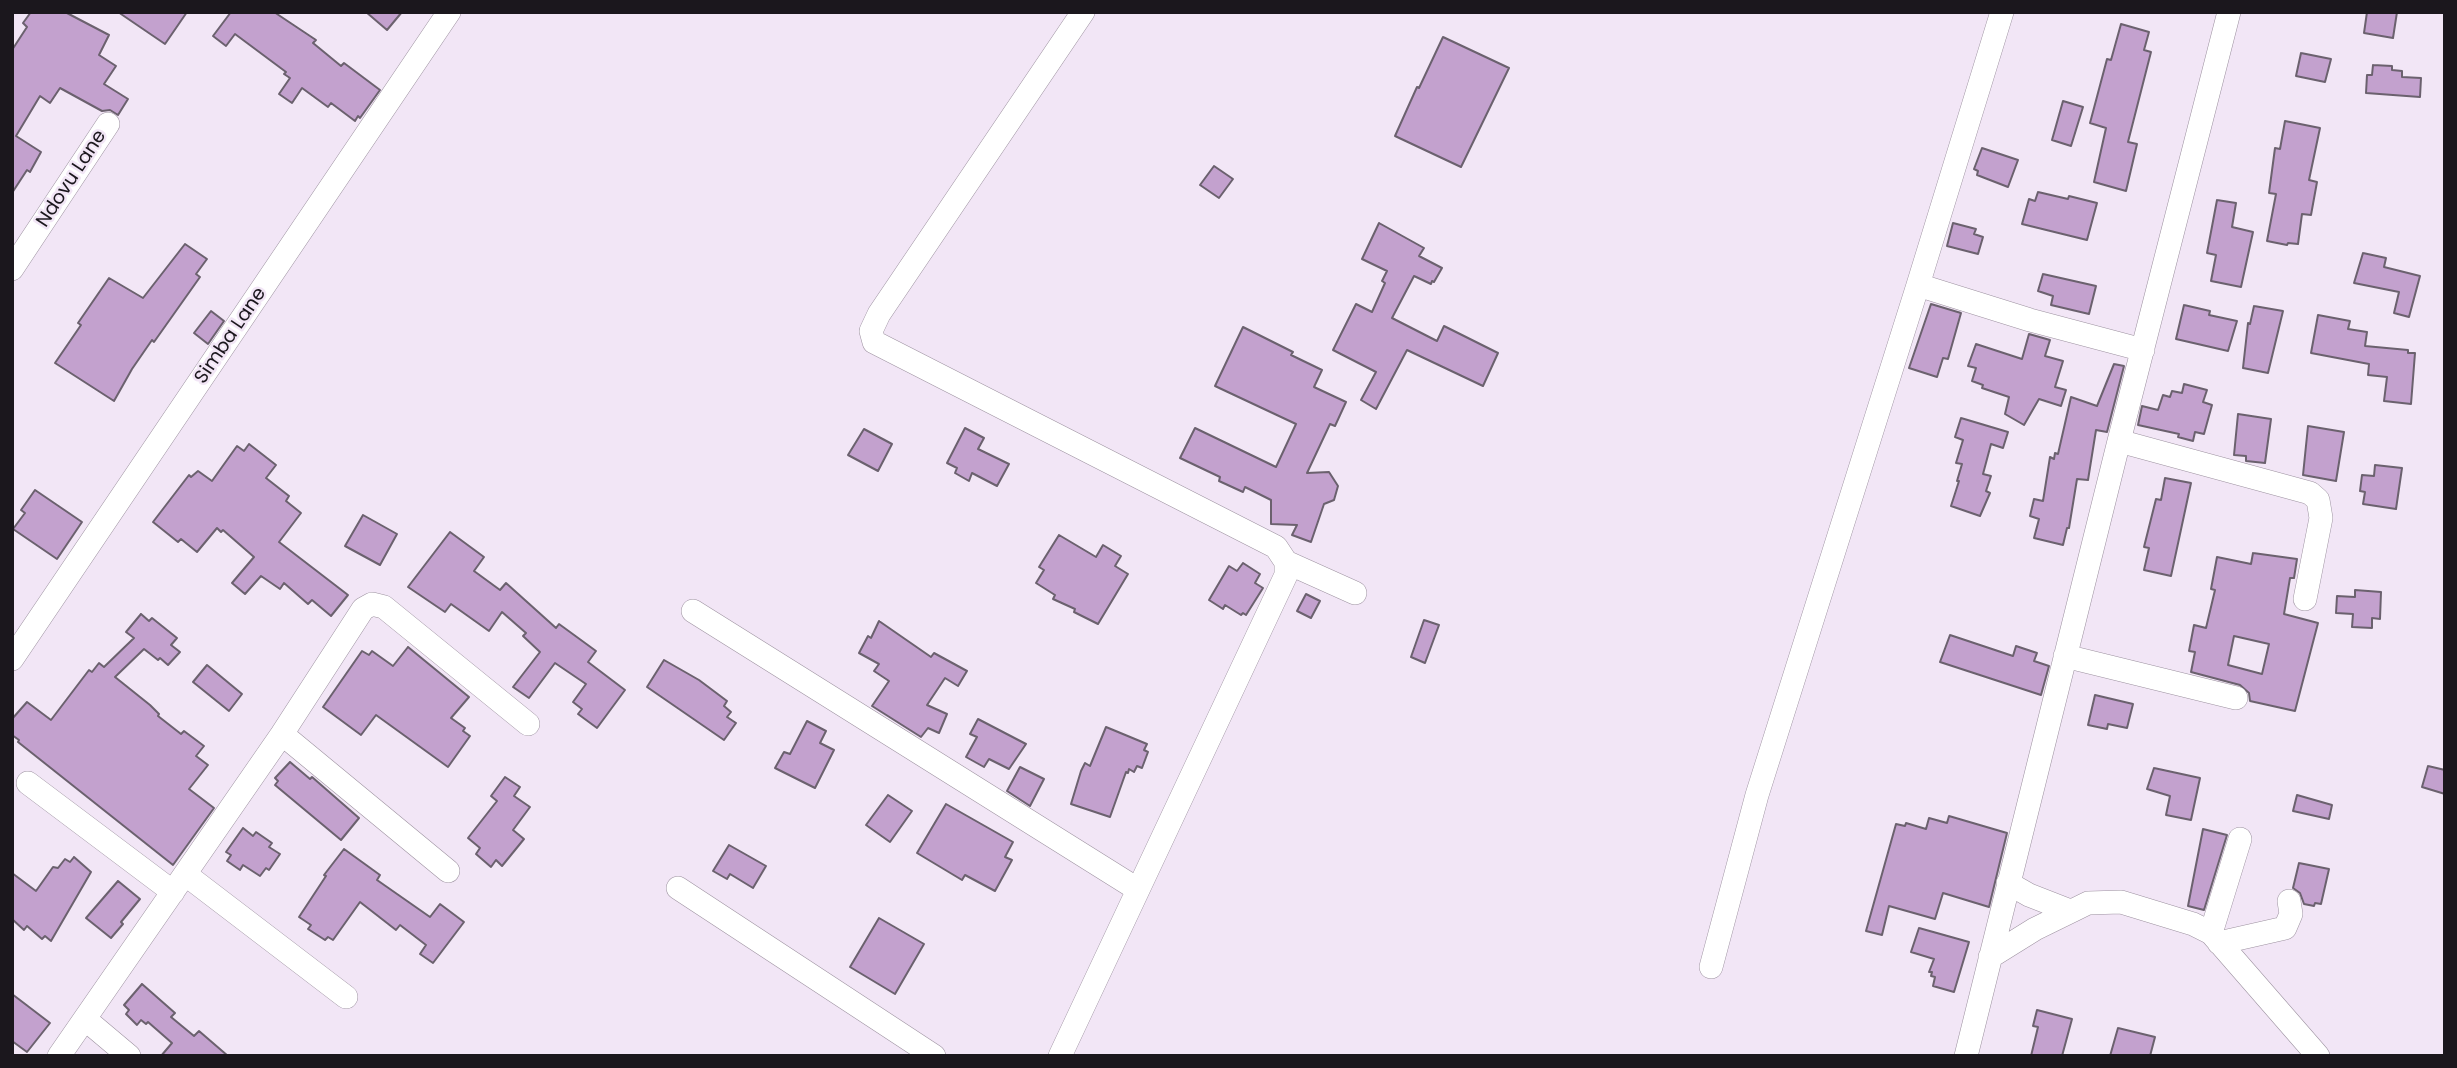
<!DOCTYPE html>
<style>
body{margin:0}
#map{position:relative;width:2457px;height:1068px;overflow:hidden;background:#f2e6f6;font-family:Poppins,sans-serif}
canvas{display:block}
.frame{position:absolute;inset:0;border:14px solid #1b171d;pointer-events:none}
</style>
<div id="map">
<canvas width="2457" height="1068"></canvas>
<div class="frame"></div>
</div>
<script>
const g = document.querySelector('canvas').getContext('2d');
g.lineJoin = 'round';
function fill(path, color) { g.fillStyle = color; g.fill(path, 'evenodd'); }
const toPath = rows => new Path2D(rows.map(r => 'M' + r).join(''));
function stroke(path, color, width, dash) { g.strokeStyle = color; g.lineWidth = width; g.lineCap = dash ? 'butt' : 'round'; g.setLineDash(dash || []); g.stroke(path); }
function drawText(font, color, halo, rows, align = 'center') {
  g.font = font + ' Poppins,sans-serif'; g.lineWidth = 5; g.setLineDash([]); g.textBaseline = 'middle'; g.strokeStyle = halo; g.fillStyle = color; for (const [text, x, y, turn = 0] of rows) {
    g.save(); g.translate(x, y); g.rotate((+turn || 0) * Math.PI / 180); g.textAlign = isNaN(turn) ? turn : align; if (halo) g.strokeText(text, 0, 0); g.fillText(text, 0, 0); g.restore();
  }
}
const building = toPath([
 [31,12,65,12,109,35,99,55,116,66,104,84,128,99,118,115,110,110,102,111,60,88,50,103,40,96,16,136,41,152,30,172,27,170,12,193,12,50,27,27,23,23,31,12],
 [118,12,187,12,165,44,118,12],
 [231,12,274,12,316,40,313,43,341,66,344,63,380,90,360,118,358,116,355,121,331,103,328,107,302,88,292,103,279,94,290,78,284,74,286,72,235,34,226,46,213,36,231,12],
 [366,12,402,12,387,30,366,12],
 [2367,12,2397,12,2393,38,2364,33,2367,12],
 [2121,24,2149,32,2144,50,2151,52,2128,142,2137,144,2126,191,2094,182,2106,128,2090,123,2107,59,2111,60,2121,24],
 [1443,37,1509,68,1461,167,1395,136,1417,87,1419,88,1443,37],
 [2301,53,2331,59,2325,82,2296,76,2301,53],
 [2373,65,2392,66,2392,70,2402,71,2402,77,2421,78,2420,97,2366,93,2367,75,2372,75,2373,65],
 [2063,101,2083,107,2071,146,2052,140,2063,101],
 [2285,121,2320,128,2309,180,2317,182,2311,215,2302,214,2298,244,2288,243,2287,245,2267,241,2276,194,2269,193,2275,148,2280,149,2285,121],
 [1982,148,2018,160,2008,187,1977,175,1978,171,1974,169,1982,148],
 [1214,166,1233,179,1219,198,1200,185,1214,166],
 [2038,192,2068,199,2069,196,2097,203,2087,240,2022,224,2029,199,2035,201,2038,192],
 [2217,200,2236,203,2232,227,2253,232,2241,287,2211,281,2216,255,2207,253,2217,200],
 [1379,223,1424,248,1419,256,1442,268,1434,282,1432,281,1431,284,1414,276,1392,318,1437,341,1444,326,1498,353,1483,386,1407,350,1376,409,1361,400,1376,372,1333,350,1356,304,1372,312,1385,283,1382,281,1387,271,1362,259,1379,223],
 [1953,223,1976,229,1974,234,1983,237,1978,254,1947,246,1953,223],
 [185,244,207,259,196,274,200,277,154,342,152,340,132,369,114,401,55,363,81,325,78,323,109,278,143,298,185,244],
 [2363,253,2386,258,2384,267,2420,276,2409,317,2394,313,2399,292,2354,283,2363,253],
 [2043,274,2096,286,2089,314,2051,305,2053,296,2038,291,2043,274],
 [1931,304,1961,313,1948,359,1943,358,1937,377,1909,368,1931,304],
 [2184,305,2210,311,2209,315,2237,321,2228,351,2176,339,2184,305],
 [2254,306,2283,311,2268,373,2243,368,2248,323,2250,324,2254,306],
 [211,311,224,321,208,344,194,333,211,311],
 [2318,315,2350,321,2348,329,2367,332,2365,346,2408,350,2408,353,2415,353,2411,404,2384,401,2387,377,2368,375,2369,364,2311,353,2318,315],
 [1243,327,1293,352,1291,355,1322,370,1314,387,1346,402,1335,426,1330,424,1307,473,1329,472,1338,486,1334,500,1324,504,1311,542,1292,535,1297,525,1271,524,1271,500,1245,487,1243,492,1219,481,1220,477,1180,458,1195,428,1276,467,1296,424,1215,386,1243,327],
 [2029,334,2050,340,2045,356,2063,361,2055,387,2066,390,2061,406,2039,399,2024,425,2005,414,2009,397,1982,388,1983,385,1972,381,1976,368,1968,366,1976,344,2022,359,2029,334],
 [2114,364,2124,366,2107,432,2096,430,2088,480,2077,479,2069,528,2067,528,2063,545,2034,538,2039,519,2030,516,2034,499,2043,501,2050,457,2054,459,2055,453,2058,454,2071,397,2097,406,2114,364],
 [2184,384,2207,390,2203,402,2212,405,2204,434,2195,432,2193,441,2178,437,2179,434,2138,425,2142,406,2158,410,2163,395,2170,397,2172,391,2182,393,2184,384],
 [2238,414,2271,419,2265,463,2246,461,2246,456,2234,455,2238,414],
 [1961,418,2008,432,2003,448,1991,444,1983,474,1991,476,1986,491,1990,493,1980,516,1951,506,1959,481,1957,481,1962,464,1956,463,1963,440,1955,437,1961,418],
 [2308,426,2344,432,2336,481,2303,475,2308,426],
 [965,428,984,438,978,449,1009,464,997,486,972,473,969,481,955,473,957,468,947,463,965,428],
 [864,429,892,444,878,471,848,455,864,429],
 [249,444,276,465,266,478,289,496,286,501,301,513,279,542,348,595,331,616,312,600,308,604,284,583,280,589,261,576,245,594,232,583,254,557,223,530,221,532,217,528,197,552,181,539,178,542,153,522,189,475,191,477,198,471,212,481,237,446,244,451,249,444],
 [2375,465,2402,468,2396,509,2363,504,2365,492,2360,491,2362,475,2374,476,2375,465],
 [2165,478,2191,483,2171,576,2144,570,2149,548,2144,547,2156,499,2161,500,2165,478],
 [35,490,82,522,57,559,13,529,25,513,21,510,35,490],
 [363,515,397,534,380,565,345,546,363,515],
 [450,532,484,557,474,571,500,590,506,583,556,628,559,624,596,651,588,662,625,690,597,728,578,714,582,709,573,702,586,684,555,663,529,698,513,687,540,652,523,636,526,633,502,612,489,631,451,604,445,612,408,587,450,532],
 [1059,535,1096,557,1103,545,1121,556,1115,566,1128,574,1098,624,1074,612,1075,609,1053,599,1055,595,1036,583,1044,570,1039,567,1059,535],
 [2253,553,2297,559,2294,578,2290,578,2284,614,2318,623,2295,711,2250,701,2249,693,2240,685,2191,672,2195,652,2189,651,2194,625,2206,628,2215,590,2211,589,2217,557,2251,564,2253,553],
 [2234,636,2269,644,2262,674,2228,665,2234,636],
 [1243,563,1260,574,1255,583,1263,588,1246,615,1243,613,1241,615,1225,605,1223,609,1209,600,1229,566,1237,571,1243,563],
 [2355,590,2381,592,2380,619,2372,618,2372,628,2352,627,2353,614,2336,613,2337,596,2355,597,2355,590],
 [1306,594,1320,601,1311,618,1297,611,1306,594],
 [141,614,149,621,152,618,177,638,171,645,180,652,168,665,160,658,158,660,144,649,115,677,150,705,159,714,158,716,181,734,184,731,204,746,196,756,208,765,189,789,214,808,173,865,18,742,19,740,12,735,12,719,27,702,51,720,89,670,92,672,99,663,104,667,134,638,126,632,141,614],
 [1424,620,1439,625,1425,663,1411,657,1424,620],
 [879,621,931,657,934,653,967,671,958,686,945,678,927,705,947,714,939,733,928,728,921,737,872,706,889,681,874,671,879,664,859,653,868,636,871,638,879,621],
 [1950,635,2013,656,2016,646,2037,653,2034,661,2049,666,2041,695,1940,662,1950,635],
 [408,647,469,697,451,718,465,728,463,731,470,736,448,767,376,715,361,735,323,707,362,651,369,655,372,651,393,666,408,647],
 [664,660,699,680,727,701,724,706,731,712,727,717,736,723,724,740,647,687,664,660],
 [207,665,242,694,229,711,193,682,207,665],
 [2095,695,2133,704,2127,728,2108,724,2107,729,2088,725,2095,695],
 [978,719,1026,744,1009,769,989,759,984,767,966,757,977,737,970,734,978,719],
 [807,721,826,731,820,743,834,750,815,788,775,768,784,752,790,754,807,721],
 [1106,727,1147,744,1144,750,1148,752,1142,768,1137,766,1134,772,1129,769,1128,773,1126,772,1110,817,1071,804,1081,771,1085,763,1090,766,1106,727],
 [290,762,310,779,312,777,359,818,341,840,275,785,278,781,275,778,290,762],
 [2428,766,2445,770,2445,794,2422,787,2428,766],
 [1020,767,1044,779,1030,806,1007,791,1020,767],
 [2154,768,2200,778,2191,820,2166,815,2170,796,2147,789,2154,768],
 [505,777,520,787,514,796,530,807,513,830,524,839,502,866,496,860,491,867,476,854,480,848,468,838,497,801,491,796,505,777],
 [888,795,912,811,890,842,866,825,888,795],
 [2297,795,2332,805,2329,819,2293,811,2297,795],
 [946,804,1013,842,1005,857,1012,860,995,891,965,875,962,880,917,853,946,804],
 [1949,816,2007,833,1989,907,1943,893,1935,919,1889,906,1882,935,1866,931,1896,824,1905,826,1906,823,1926,829,1929,818,1947,823,1949,816],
 [243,828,253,836,256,832,272,843,269,847,280,854,269,870,266,868,260,876,243,865,240,870,227,861,231,855,226,852,243,828],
 [2203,829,2227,835,2204,910,2188,906,2203,829],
 [729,845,766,866,753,888,730,874,727,879,713,871,729,845],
 [344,849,380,875,377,880,430,917,440,904,464,922,433,963,420,954,426,945,400,925,396,930,360,902,333,940,328,937,325,940,308,929,311,925,299,917,326,876,324,875,344,849],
 [74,857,91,872,51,941,45,936,42,939,27,926,24,930,12,919,12,873,36,891,53,867,58,868,65,859,70,862,74,857],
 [2299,863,2329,869,2321,904,2315,903,2314,906,2304,904,2300,893,2293,888,2299,863],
 [118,881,140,899,121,922,123,924,111,938,86,918,118,881],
 [879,918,924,944,895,994,850,967,879,918],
 [1919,928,1969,942,1954,992,1933,986,1935,977,1931,976,1932,972,1929,972,1934,959,1911,952,1919,928],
 [142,984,175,1013,171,1017,194,1036,199,1031,228,1056,161,1056,172,1043,148,1022,146,1024,141,1020,137,1025,126,1014,129,1010,124,1005,142,984],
 [12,994,50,1023,27,1052,12,1041,12,994],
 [2037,1010,2072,1019,2062,1056,2031,1056,2038,1027,2033,1026,2037,1010],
 [2118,1028,2155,1037,2150,1056,2110,1056,2118,1028]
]);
fill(building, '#c3a1ce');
stroke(building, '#6b616e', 2);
const minor = toPath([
 [2002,12,1918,285,2030,320,2143,350],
 [12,269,108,124],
 [2119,441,2310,493,2318,500,2321,518,2305,599],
 [1286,562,1355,593],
 [693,611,1137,889],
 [2065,656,2236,698],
 [12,659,449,12],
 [282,734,448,871],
 [28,783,173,892],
 [185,874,346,997],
 [2008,883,2029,895,2070,911],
 [678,888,934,1056],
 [2211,933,2240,839],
 [2219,943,2285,928,2291,914,2289,901],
 [1990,957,2035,929,2088,903,2121,902,2193,924,2211,933,2318,1056],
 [1711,967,1757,795,1918,285],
 [85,1019,129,1056],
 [59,1056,282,734,363,609,372,604,384,607,528,724],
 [1060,1056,1286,575,1286,562,1276,547,874,342,871,331,879,314,1083,12],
 [1966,1056,2119,441,2229,12]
]);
stroke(minor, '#9d92a0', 24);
stroke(minor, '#fff', 23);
drawText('19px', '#1b171d', '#f2e6f6', [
 ["Ndovu Lane",72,179,-57],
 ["Simba Lane",231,336,-56]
]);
</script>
